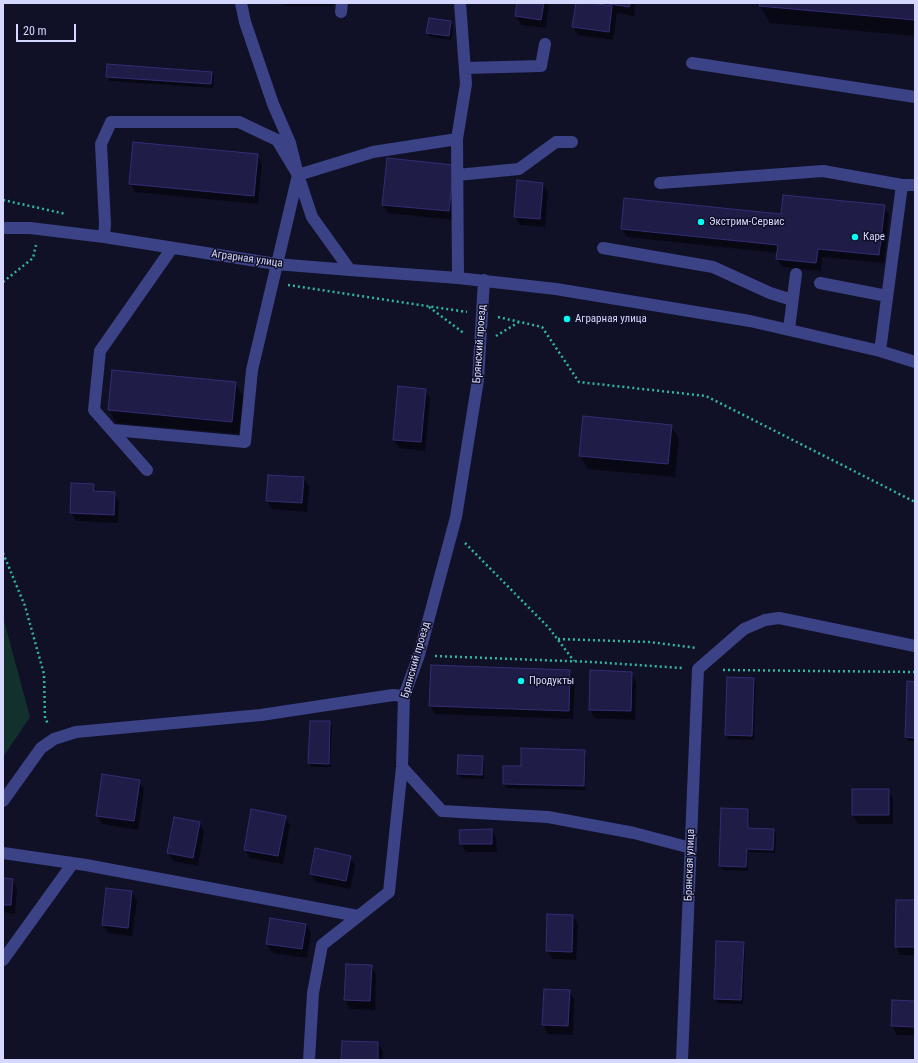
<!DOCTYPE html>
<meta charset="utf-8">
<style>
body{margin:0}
#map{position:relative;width:918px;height:1063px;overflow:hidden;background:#101027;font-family:"Roboto Condensed",sans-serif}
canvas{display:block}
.frame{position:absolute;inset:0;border:4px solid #d6d7ff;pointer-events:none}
.scale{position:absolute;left:16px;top:24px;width:60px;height:18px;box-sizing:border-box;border:2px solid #d6d7ff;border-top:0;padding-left:5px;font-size:12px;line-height:14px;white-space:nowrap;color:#d6d7ff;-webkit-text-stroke:3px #101027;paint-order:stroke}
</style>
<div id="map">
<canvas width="918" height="1063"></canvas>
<div class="frame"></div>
<div class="scale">20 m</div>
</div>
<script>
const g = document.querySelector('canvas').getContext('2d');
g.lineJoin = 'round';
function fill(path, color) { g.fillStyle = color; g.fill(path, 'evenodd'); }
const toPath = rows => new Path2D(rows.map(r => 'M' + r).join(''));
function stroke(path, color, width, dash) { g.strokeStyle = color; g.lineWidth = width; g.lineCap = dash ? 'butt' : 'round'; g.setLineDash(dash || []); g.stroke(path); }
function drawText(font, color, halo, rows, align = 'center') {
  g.font = font + ' "Roboto Condensed",sans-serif'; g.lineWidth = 3; g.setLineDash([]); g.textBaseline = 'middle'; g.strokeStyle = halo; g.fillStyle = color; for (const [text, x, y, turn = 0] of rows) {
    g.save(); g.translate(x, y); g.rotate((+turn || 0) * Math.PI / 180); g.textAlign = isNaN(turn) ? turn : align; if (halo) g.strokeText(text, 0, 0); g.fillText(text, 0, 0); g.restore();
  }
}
fill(toPath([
 [3,617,30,717,3,757]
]), '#13312c');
fill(toPath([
 [283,3,333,3,333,6,285,6],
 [518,3,549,3,546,28,521,25,516,16],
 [577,3,604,6,604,3,635,3,634,16,617,13,613,40,578,35,573,26],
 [761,3,915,3,915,36,770,23,760,6],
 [451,22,453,26,451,40,430,37,427,33],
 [212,73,214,77,213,88,110,81,107,77],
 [257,155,262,164,258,204,135,192,130,183],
 [458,174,454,220,388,213,383,205],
 [543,184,548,192,545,227,520,225,515,217],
 [884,206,889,215,884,263,822,257,821,271,782,267,777,258,778,253,627,237,622,229],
 [113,372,235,383,243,396,239,434,116,423,109,410],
 [425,390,430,398,425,451,399,448,394,440],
 [671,426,679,439,675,477,588,469,580,456],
 [304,478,309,487,307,512,272,509,267,501],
 [94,485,98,492,114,493,119,502,118,523,76,521,71,513],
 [570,671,575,680,573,719,435,714,430,706],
 [631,673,636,682,635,720,595,718,590,710],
 [728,678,754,679,756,683,754,740,728,739,726,735],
 [908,682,915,683,915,741,908,741,906,737],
 [329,722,332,726,330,767,311,767,309,763],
 [584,751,586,755,585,790,506,788,504,784,522,767],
 [482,757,484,761,484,779,461,778,458,774],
 [139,781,144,789,138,830,102,824,97,816],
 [853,790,888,790,893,799,893,824,858,824,853,815],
 [722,809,748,810,750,814,749,829,774,830,776,834,775,853,748,852,748,871,722,870,720,866],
 [285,817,290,825,283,864,250,858,245,849],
 [199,823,204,831,198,866,173,861,168,852],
 [492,830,496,839,497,852,466,852,461,844],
 [350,857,355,865,350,889,316,882,311,874],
 [3,879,13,880,17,889,15,914,3,912],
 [132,892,137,901,132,936,108,933,103,924],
 [915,901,915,955,900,955,896,946],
 [573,916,578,925,576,960,552,959,547,950],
 [271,920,306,924,311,933,307,958,272,953,267,944],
 [717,942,743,943,745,947,743,1004,718,1003,715,999],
 [346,965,371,966,376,974,375,1010,350,1009,345,1000],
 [544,990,569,991,574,999,573,1035,548,1034,543,1025],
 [893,1001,915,1002,915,1035,897,1035,892,1026],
 [378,1043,383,1052,382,1060,342,1060]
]), '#0007');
const building = toPath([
 [517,3,544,3,541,20,515,16,517,3],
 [576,3,592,3,612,6,609,32,572,27,576,3],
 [603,3,630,3,629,7,603,3],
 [760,3,915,3,915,20,759,6,760,3],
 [429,18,451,21,449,36,426,33,429,18],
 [107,64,212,72,211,84,106,77,107,64],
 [133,142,258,154,254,196,129,184,133,142],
 [387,158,454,165,449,211,382,205,387,158],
 [517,180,543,183,540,219,514,217,517,180],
 [783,195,885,205,879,255,818,249,816,263,776,259,778,245,621,229,624,198,781,214,783,195],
 [112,370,236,382,232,422,108,410,112,370],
 [398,386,426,389,421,442,393,440,398,386],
 [583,416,672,425,668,464,579,456,583,416],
 [268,475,304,477,302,503,266,501,268,475],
 [71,483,94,484,94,491,115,492,114,515,70,513,71,483],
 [431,665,570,670,569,711,429,706,431,665],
 [590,670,632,672,631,711,589,710,590,670],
 [727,677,754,678,752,736,725,735,727,677],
 [907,681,915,682,915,738,905,737,907,681],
 [310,721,330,721,329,764,308,763,310,721],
 [521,748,585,750,584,786,503,784,503,766,521,766,521,748],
 [458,755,483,756,482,775,457,774,458,755],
 [102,774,140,780,134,821,96,816,102,774],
 [852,789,889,789,889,815,852,815,852,789],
 [721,808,748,809,748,828,774,829,773,850,747,849,746,867,719,866,721,808],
 [251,809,286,816,278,856,244,850,251,809],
 [174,817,200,822,193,858,167,853,174,817],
 [492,829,492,844,460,844,459,830,492,829],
 [315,848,351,856,346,881,310,874,315,848],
 [3,878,13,879,11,905,3,905,3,878],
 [106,888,132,891,128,928,102,925,106,888],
 [896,900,915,900,915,947,895,947,896,900],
 [547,914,573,915,572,952,546,951,547,914],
 [270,918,306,924,302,949,266,944,270,918],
 [716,941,744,942,741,1000,714,999,716,941],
 [346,964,372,965,370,1001,344,1000,346,964],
 [544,989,570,990,568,1026,542,1025,544,989],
 [892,1000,915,1001,915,1027,891,1026,892,1000],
 [342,1041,378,1042,378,1060,341,1060,342,1041]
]);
fill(building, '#1f1c48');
stroke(building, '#322e74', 1);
stroke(toPath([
 [3,200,66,214],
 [3,282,33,258,36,245],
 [288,285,467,312],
 [429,307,465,334],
 [498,317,542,327,579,382,706,396,915,502],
 [496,336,519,322],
 [465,543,549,628,574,661],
 [3,553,25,606,44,674,45,718,48,724],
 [558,639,649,642,697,648],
 [435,656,592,662,682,668],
 [723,670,915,672]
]), '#30b89e', 2.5, [2, 3]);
stroke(toPath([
 [341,12,342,3],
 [692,63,915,97],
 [465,68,541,66,545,44],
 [298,175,373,152,457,139],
 [457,175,519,169,556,142,572,142],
 [660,183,823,171,902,185,915,185],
 [3,228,30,228,104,237,276,264,350,270,458,278,556,289,750,321,880,351,915,362],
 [104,237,105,224,101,144,111,122,239,122,277,140,298,175,312,217,350,270],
 [603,248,713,267,770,293,792,300],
 [458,278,457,139,466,84,460,3],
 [820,283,887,296],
 [789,329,796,274],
 [880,351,902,185],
 [113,430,245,442,252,370,298,175,290,143,273,104,245,22,241,3],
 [147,470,94,410,100,351,172,248],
 [402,767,442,811,548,817,634,833,691,848],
 [3,801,41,748,54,739,76,732,261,715,393,695,404,696],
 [3,853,86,865,358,916],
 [3,960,73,863],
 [309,1060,313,993,322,945,389,892,402,767,404,696,419,655,456,517,478,380,484,280],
 [682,1060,698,669,744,629,765,620,779,618,915,646]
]), '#3b4286', 12);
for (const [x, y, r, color] of [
 [701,222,4,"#03fdf5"],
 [855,237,4,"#03fdf5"],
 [567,319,4,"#03fdf5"],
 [521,681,4,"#03fdf5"]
]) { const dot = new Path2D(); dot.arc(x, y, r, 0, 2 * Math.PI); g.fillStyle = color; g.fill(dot); stroke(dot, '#101027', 1.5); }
drawText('11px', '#d6d7ff', '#101027', [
 ["Экстрим-Сервис",709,222],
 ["Каре",863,237],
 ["Аграрная улица",575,319],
 ["Продукты",529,681]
], 'left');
drawText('11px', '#d6d7ff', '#101027', [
 ["Аграрная улица",247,259,8],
 ["Брянский проезд",480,344,-86],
 ["Брянский проезд",416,660,-74],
 ["Брянская улица",690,865,-88]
]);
</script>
